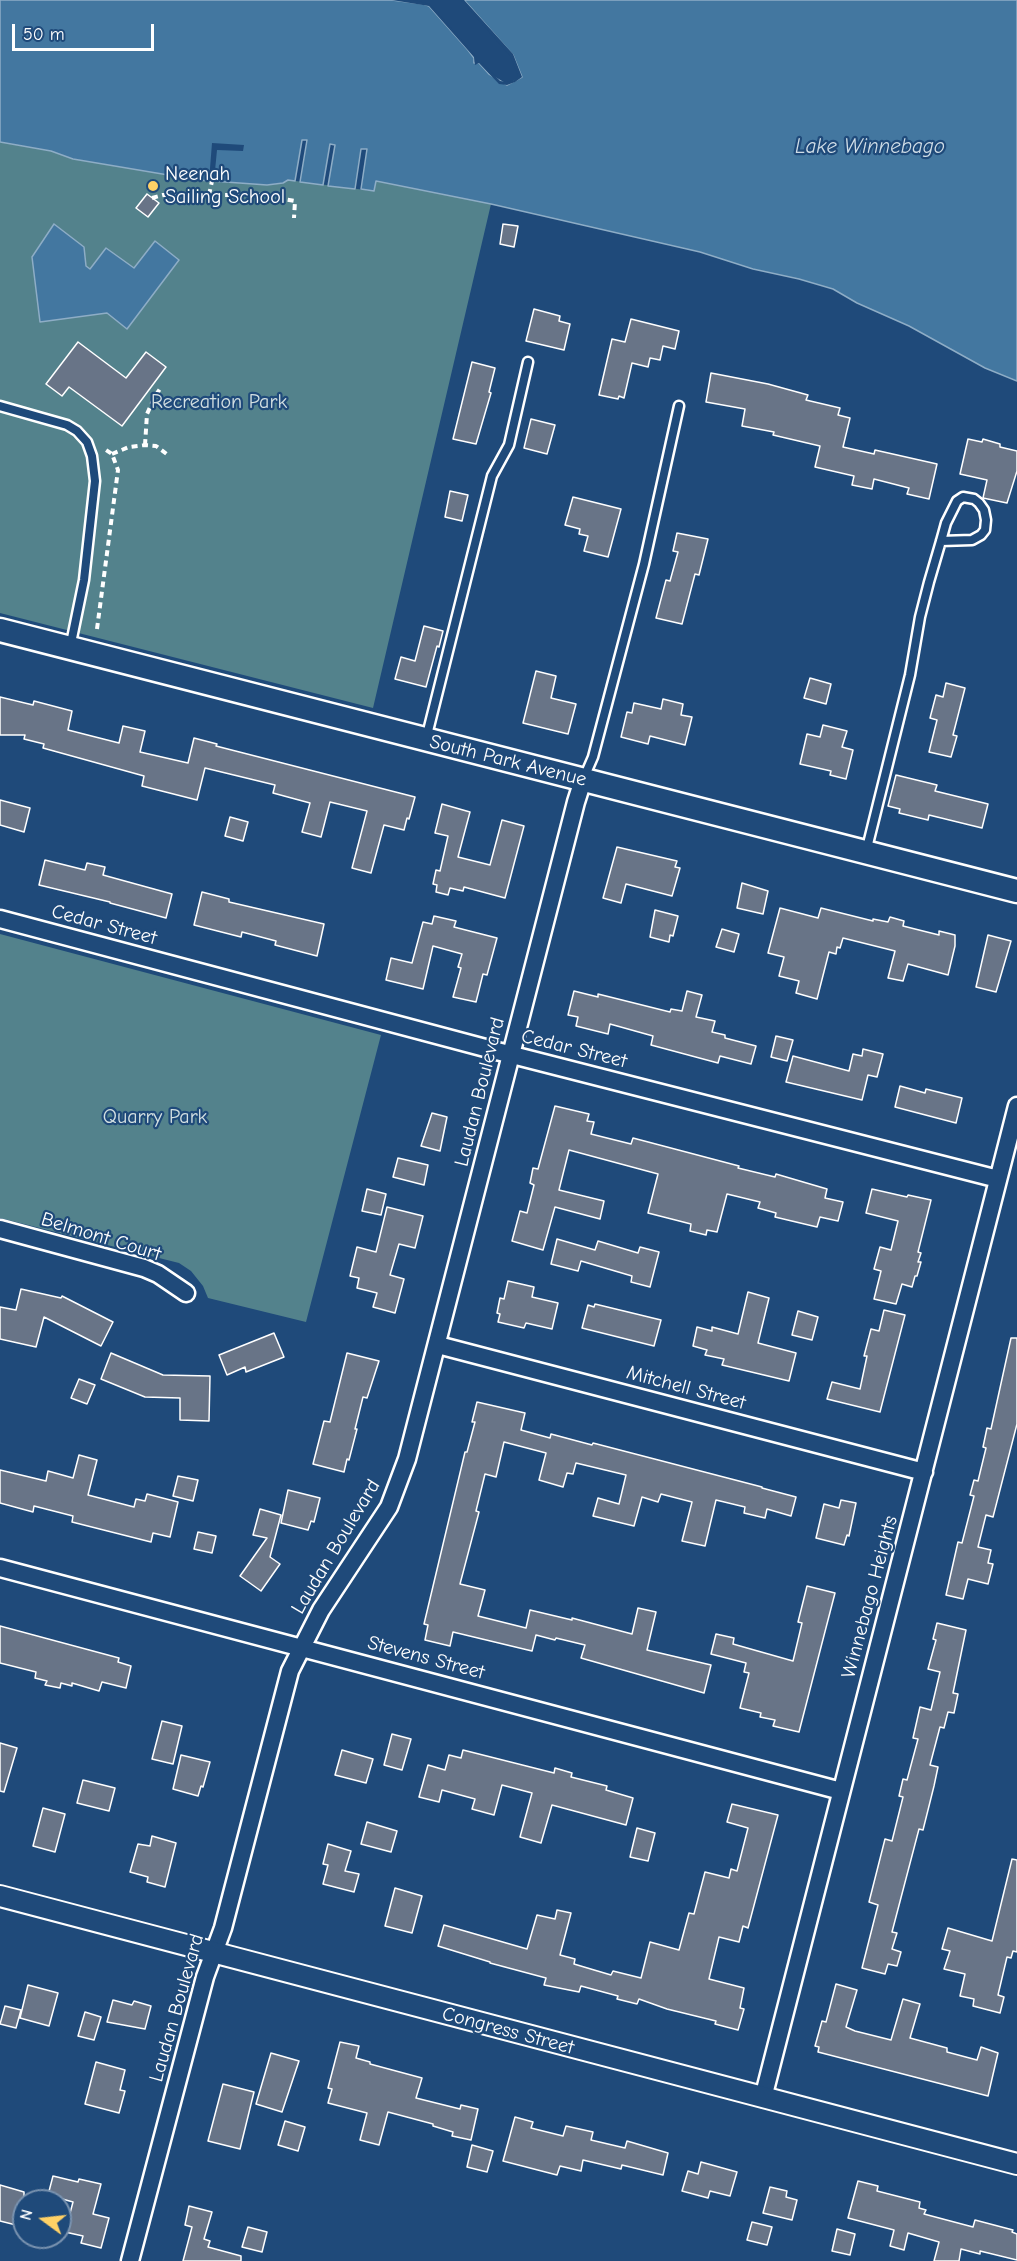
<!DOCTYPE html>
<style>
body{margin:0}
#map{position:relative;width:1017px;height:2261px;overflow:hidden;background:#1f4a7a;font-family:"Comic Neue",sans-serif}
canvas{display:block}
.north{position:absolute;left:12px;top:2189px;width:60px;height:60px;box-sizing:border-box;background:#1f4a7a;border:2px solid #7992af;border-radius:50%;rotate:285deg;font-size:16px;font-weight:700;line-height:24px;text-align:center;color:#fff}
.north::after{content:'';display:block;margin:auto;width:21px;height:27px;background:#ffd166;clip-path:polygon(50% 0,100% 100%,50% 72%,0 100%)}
.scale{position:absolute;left:12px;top:24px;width:142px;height:27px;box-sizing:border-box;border:3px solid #fff;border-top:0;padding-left:8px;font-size:18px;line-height:21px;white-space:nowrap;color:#fff;-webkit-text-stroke:4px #1f4a7a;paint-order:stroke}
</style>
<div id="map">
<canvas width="1017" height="2261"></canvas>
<div class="north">N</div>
<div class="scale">50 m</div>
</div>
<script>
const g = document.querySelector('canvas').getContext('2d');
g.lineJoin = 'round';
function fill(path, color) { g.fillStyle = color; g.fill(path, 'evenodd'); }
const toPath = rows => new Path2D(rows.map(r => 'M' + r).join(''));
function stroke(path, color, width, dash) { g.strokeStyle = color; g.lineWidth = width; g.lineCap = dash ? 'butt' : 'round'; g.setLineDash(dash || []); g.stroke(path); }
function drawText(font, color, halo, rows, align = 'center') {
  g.font = font + ' "Comic Neue",sans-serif'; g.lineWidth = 4.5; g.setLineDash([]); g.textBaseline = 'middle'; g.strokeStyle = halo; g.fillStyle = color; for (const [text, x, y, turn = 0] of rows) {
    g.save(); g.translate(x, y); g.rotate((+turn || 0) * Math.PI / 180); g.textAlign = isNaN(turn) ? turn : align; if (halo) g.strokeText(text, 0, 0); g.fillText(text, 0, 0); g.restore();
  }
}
fill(toPath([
 [0,142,51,151,73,159,198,180,267,185,283,183,288,180,373,191,375,181,491,204,373,708,0,613],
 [0,934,381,1035,306,1322,208,1298,203,1286,191,1271,179,1263,0,1218]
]), '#53828c');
const water = toPath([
 [0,0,392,0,423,4,429,6,468,50,474,58,474,63,479,63,489,74,507,85,522,77,513,55,464,0,1017,0,1017,381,985,368,909,326,857,303,833,289,799,279,753,269,700,252,491,204,376,181,374,191,361,189,367,149,361,149,355,189,328,186,335,145,330,144,323,185,300,182,307,140,302,140,295,181,288,180,283,183,267,185,198,180,73,159,51,151,0,142,0,0],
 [54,224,84,247,86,266,90,269,106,248,134,268,155,241,179,260,127,329,107,313,40,322,32,257,54,224]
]);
fill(water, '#4377a0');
stroke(water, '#8eadc6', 1.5);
fill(toPath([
 [392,0,413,0,430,4,476,56,477,61,481,61,500,81,507,82,514,80,518,76,510,56,461,0,464,0,513,54,522,77,515,82,507,85,499,84,479,63,475,65,474,57,429,6],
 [212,143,244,145,243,151,217,150,214,181,209,181]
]), '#1f4a7a');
const building = toPath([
 [147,194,159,203,148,217,136,208,147,194],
 [503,224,518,226,514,247,500,244,503,224],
 [534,309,560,316,559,321,570,324,564,350,526,341,534,309],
 [631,319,679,331,675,349,663,346,660,360,650,358,648,367,632,363,624,398,619,396,618,399,599,395,612,339,625,342,631,319],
 [78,342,126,378,146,352,166,367,122,426,69,387,62,396,46,384,78,342],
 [472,362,495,368,489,392,491,393,476,444,453,439,472,362],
 [711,373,768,384,808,395,806,400,840,408,838,415,850,418,843,447,874,454,875,450,937,464,929,499,907,494,909,488,874,479,872,489,852,485,854,476,815,467,820,446,773,435,774,432,742,426,745,409,706,402,711,373],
 [531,419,555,425,547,454,524,448,531,419],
 [968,439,982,442,983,439,1000,444,1000,447,1017,451,1017,471,1007,503,983,498,987,480,960,474,968,439],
 [450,491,468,495,462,521,445,517,450,491],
 [573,497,621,509,608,557,584,551,588,536,579,534,580,529,565,525,573,497],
 [677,533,708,539,699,575,695,574,682,624,656,618,666,580,670,581,678,552,673,551,677,533],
 [424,626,443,631,439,647,437,646,426,687,395,679,401,657,415,661,424,626],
 [536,671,556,676,551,698,576,704,568,734,523,723,536,671],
 [810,678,831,684,826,704,804,698,810,678],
 [946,683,965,688,953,735,957,736,951,757,929,752,937,720,930,718,936,695,943,697,946,683],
 [0,697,33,705,34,701,72,711,68,730,119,743,123,726,145,731,140,752,188,763,194,738,217,744,216,746,415,797,409,819,407,818,404,830,384,825,371,873,352,868,367,811,330,802,321,837,302,832,310,803,273,793,275,785,205,768,197,800,142,786,144,776,43,748,44,744,24,739,25,735,0,735,0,697],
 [663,699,683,704,681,715,692,717,685,745,650,736,648,744,621,737,627,712,632,713,634,703,661,709,663,699],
 [823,725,847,731,842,747,853,750,846,779,830,775,831,771,800,764,807,734,820,737,823,725],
 [896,775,937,785,935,791,988,804,982,828,929,815,928,820,899,813,900,809,888,806,896,775],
 [0,800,30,808,24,832,0,825,0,800],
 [442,804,470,812,458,857,490,865,502,820,524,826,505,898,464,887,463,891,450,888,448,895,436,892,437,885,433,884,436,870,440,871,448,836,435,833,442,804],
 [230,817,248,822,243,841,225,836,230,817],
 [617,847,677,861,675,867,680,868,672,896,626,884,621,903,603,898,617,847],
 [45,860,85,870,87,863,105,867,103,875,172,894,166,918,110,903,110,902,39,885,45,860],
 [742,883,768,891,763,914,737,908,742,883],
 [202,892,229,899,229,902,324,924,317,956,275,945,276,941,242,932,241,937,194,925,202,892],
 [780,908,818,918,821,908,873,921,873,919,888,922,890,917,904,921,903,926,939,935,939,931,955,935,955,946,948,975,908,964,903,981,888,978,895,951,843,938,840,948,837,947,836,954,829,952,817,999,796,993,799,981,779,976,784,957,768,953,780,908],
 [655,910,678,916,673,936,670,935,669,942,650,937,655,910],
 [434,916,456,921,454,927,497,938,487,975,483,974,476,1002,453,997,461,968,458,967,462,954,433,946,423,989,386,980,391,958,412,963,423,922,432,924,434,916],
 [722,929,739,934,734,952,716,947,722,929],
 [988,935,1011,941,996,992,976,987,988,935],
 [574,991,598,997,598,994,670,1012,671,1009,682,1011,687,991,702,995,696,1017,715,1021,712,1032,725,1035,725,1038,756,1046,751,1064,720,1056,718,1063,651,1045,653,1036,610,1024,608,1034,576,1026,578,1017,568,1015,574,991],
 [776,1036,793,1040,787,1061,771,1057,776,1036],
 [863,1049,883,1054,877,1077,868,1075,862,1100,786,1082,793,1056,849,1071,853,1054,862,1056,863,1049],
 [900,1086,925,1093,926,1089,962,1098,956,1123,895,1107,900,1086],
 [555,1106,589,1114,587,1121,594,1122,591,1134,631,1144,633,1138,739,1166,738,1168,775,1177,776,1174,827,1189,825,1198,843,1202,838,1221,820,1217,817,1227,775,1217,776,1213,758,1208,760,1202,727,1194,717,1232,707,1230,706,1235,690,1231,691,1224,648,1213,658,1174,569,1150,559,1190,604,1201,600,1219,555,1207,543,1250,512,1241,520,1211,527,1213,534,1185,530,1183,533,1168,538,1169,555,1106],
 [432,1113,447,1117,440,1151,421,1146,432,1113],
 [398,1158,428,1165,424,1185,393,1177,398,1158],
 [367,1189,386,1194,381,1215,362,1211,367,1189],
 [872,1189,907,1197,908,1195,931,1200,918,1252,921,1253,918,1262,921,1262,917,1276,915,1276,912,1287,902,1284,896,1304,874,1299,881,1271,874,1269,880,1247,891,1250,898,1221,866,1213,872,1189],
 [387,1207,423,1216,415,1248,399,1244,390,1275,404,1279,395,1313,373,1307,377,1293,357,1288,359,1278,350,1276,357,1247,376,1252,387,1207],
 [557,1239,595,1250,598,1241,638,1253,640,1247,659,1252,650,1287,631,1282,632,1276,581,1261,578,1271,551,1264,557,1239],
 [508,1281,534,1287,532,1297,558,1303,552,1329,526,1323,524,1328,498,1322,500,1314,497,1313,500,1298,504,1299,508,1281],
 [21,1289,61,1298,62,1296,113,1322,101,1346,44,1317,36,1347,0,1339,0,1307,16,1310,21,1289],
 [748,1292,769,1298,758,1343,796,1353,789,1381,722,1365,724,1359,705,1355,707,1350,693,1346,697,1327,712,1331,712,1327,738,1334,748,1292],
 [595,1304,661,1320,654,1346,582,1328,588,1305,594,1307,595,1304],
 [884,1310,905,1315,880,1412,827,1399,832,1382,860,1389,867,1356,864,1356,871,1329,879,1331,884,1310],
 [798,1311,818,1317,812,1340,792,1335,798,1311],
 [274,1333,284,1357,246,1372,245,1367,227,1375,219,1355,274,1333],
 [1011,1338,1017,1338,1017,1424,993,1517,986,1515,978,1547,991,1550,988,1563,993,1564,988,1584,968,1579,963,1599,946,1595,958,1542,962,1543,974,1496,970,1495,974,1480,978,1481,986,1448,983,1447,987,1428,991,1429,1011,1338],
 [111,1353,163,1375,210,1376,209,1421,180,1420,180,1398,145,1397,101,1379,111,1353],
 [347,1353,379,1361,367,1398,363,1397,355,1429,357,1429,349,1460,347,1459,344,1472,313,1464,324,1421,330,1422,347,1353],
 [79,1379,95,1385,87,1404,71,1398,79,1379],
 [477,1402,525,1413,521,1430,550,1438,551,1434,592,1445,593,1443,762,1487,762,1488,796,1497,791,1516,767,1509,765,1518,744,1513,745,1507,716,1500,705,1546,682,1541,692,1502,661,1494,658,1502,642,1497,634,1526,593,1516,598,1498,619,1504,626,1475,576,1463,573,1474,567,1473,563,1487,539,1480,546,1453,504,1442,496,1477,485,1474,476,1511,479,1512,460,1584,485,1590,478,1616,526,1628,530,1610,572,1620,572,1618,632,1634,638,1608,656,1612,647,1650,711,1665,704,1693,581,1658,585,1645,556,1638,555,1640,536,1635,532,1651,453,1632,450,1646,425,1640,428,1625,424,1624,465,1452,467,1452,475,1422,472,1422,477,1402],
 [79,1455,97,1460,88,1495,134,1507,136,1499,145,1501,147,1494,178,1502,170,1537,153,1533,151,1542,72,1522,73,1516,34,1506,33,1512,0,1503,0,1470,46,1481,48,1471,73,1478,79,1455],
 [178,1476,198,1480,193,1501,173,1496,178,1476],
 [288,1490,320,1498,314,1522,311,1521,308,1530,281,1523,288,1490],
 [841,1500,856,1503,849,1536,847,1535,844,1545,816,1538,824,1504,839,1508,841,1500],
 [260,1509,281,1515,270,1557,280,1564,261,1591,240,1576,267,1538,253,1535,260,1509],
 [198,1532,216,1536,212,1553,194,1549,198,1532],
 [807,1586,835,1593,799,1732,773,1726,775,1720,760,1717,761,1713,740,1708,749,1673,744,1672,746,1663,711,1654,716,1634,734,1638,733,1644,793,1661,802,1623,798,1622,807,1586],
 [937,1623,966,1630,953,1693,958,1694,954,1713,948,1712,944,1728,940,1727,930,1765,938,1767,934,1786,923,1830,919,1829,892,1932,897,1933,892,1949,901,1952,897,1966,888,1964,885,1974,862,1968,878,1905,869,1902,885,1839,892,1841,903,1797,899,1796,903,1779,907,1780,918,1739,913,1738,920,1707,931,1710,940,1672,928,1669,936,1640,933,1639,937,1623],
 [0,1626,119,1658,118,1662,131,1666,126,1688,102,1682,99,1691,72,1683,72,1686,61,1683,60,1688,45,1685,47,1681,35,1678,36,1672,0,1663,0,1626],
 [162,1721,182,1726,173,1764,152,1759,162,1721],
 [392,1734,411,1739,402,1770,384,1765,392,1734],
 [0,1743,17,1748,4,1792,0,1791,0,1743],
 [342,1750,373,1759,366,1783,335,1775,342,1750],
 [463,1750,554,1773,555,1768,572,1773,571,1777,607,1786,606,1790,633,1798,626,1825,552,1805,541,1843,520,1837,532,1793,502,1785,494,1815,472,1809,475,1799,442,1790,439,1802,419,1797,428,1765,445,1770,449,1755,461,1758,463,1750],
 [181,1755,210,1762,203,1787,201,1786,198,1796,173,1789,181,1755],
 [83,1780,115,1788,109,1811,77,1803,83,1780],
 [732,1804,778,1815,748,1928,743,1926,739,1942,719,1937,709,1979,744,1988,740,2008,744,2009,738,2030,715,2024,716,2021,667,2009,639,1999,637,2004,617,1999,618,1996,581,1986,579,1992,544,1985,546,1978,490,1963,490,1962,438,1946,444,1925,527,1949,537,1915,555,1919,557,1910,571,1913,560,1955,575,1959,574,1964,611,1975,613,1971,641,1978,650,1942,679,1950,689,1913,694,1914,705,1872,729,1878,731,1869,737,1871,748,1828,727,1822,732,1804],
 [43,1808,65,1814,55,1852,33,1846,43,1808],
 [367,1822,397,1831,391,1852,361,1844,367,1822],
 [637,1828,655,1833,648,1861,630,1857,637,1828],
 [152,1836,176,1843,165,1887,147,1882,148,1877,130,1872,138,1844,150,1846,152,1836],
 [328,1844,351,1851,345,1871,359,1874,354,1892,323,1884,328,1865,323,1864,328,1844],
 [1012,1859,1017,1860,1017,1952,1013,1951,1011,1958,1007,1957,998,1995,1004,1997,1000,2013,973,2006,974,1999,960,1996,965,1974,944,1969,950,1951,942,1949,948,1928,992,1941,1012,1859],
 [395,1888,422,1896,412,1933,385,1926,395,1888],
 [836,1984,857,1990,846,2027,855,2031,891,2040,903,1999,920,2004,910,2038,947,2048,947,2052,977,2060,981,2047,998,2053,988,2096,818,2052,819,2047,815,2046,822,2021,826,2022,836,1984],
 [28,1985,58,1993,49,2026,20,2018,28,1985],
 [113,2000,132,2005,134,2001,151,2006,145,2029,107,2022,113,2000],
 [5,2006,21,2010,16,2028,0,2024,5,2006],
 [85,2012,101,2017,94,2040,78,2036,85,2012],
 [340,2042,359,2046,356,2058,370,2062,370,2064,422,2078,416,2098,460,2109,461,2105,478,2109,471,2140,452,2136,453,2132,433,2126,433,2124,388,2112,379,2145,360,2140,367,2113,328,2103,332,2089,328,2088,340,2042],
 [271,2053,299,2061,282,2112,256,2104,271,2053],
 [96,2062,125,2070,120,2090,125,2091,119,2113,85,2104,96,2062],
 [223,2084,254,2092,240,2149,208,2141,223,2084],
 [515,2117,533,2122,531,2128,563,2136,566,2126,593,2132,591,2140,625,2148,627,2141,668,2153,663,2175,622,2165,621,2169,583,2160,581,2171,560,2166,557,2175,503,2161,515,2117],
 [285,2121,305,2127,298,2151,278,2145,285,2121],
 [472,2145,493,2151,487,2172,467,2167,472,2145],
 [701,2162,737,2172,730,2196,710,2191,708,2198,682,2191,688,2171,698,2174,701,2162],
 [53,2176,78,2182,79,2179,101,2184,93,2214,109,2218,101,2248,81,2243,83,2236,65,2232,73,2202,48,2195,53,2176],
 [858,2181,878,2186,877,2191,920,2202,919,2208,926,2210,924,2214,973,2227,975,2220,1013,2230,1012,2232,1017,2234,1017,2260,980,2251,980,2254,961,2249,959,2261,934,2261,939,2242,908,2233,904,2250,890,2246,894,2230,848,2218,858,2181],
 [0,2185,24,2192,24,2227,0,2221,0,2185],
 [770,2187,787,2191,786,2197,797,2200,792,2220,763,2213,770,2187],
 [189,2206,212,2212,204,2239,210,2241,208,2247,241,2256,241,2261,183,2261,192,2227,185,2225,189,2206],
 [752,2222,772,2227,767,2245,747,2240,752,2222],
 [248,2227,267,2232,262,2252,242,2247,248,2227],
 [837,2229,855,2234,850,2255,832,2251,837,2229]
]);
fill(building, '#687487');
stroke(building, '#fff', 1.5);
const service = toPath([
 [0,406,67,425,77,431,87,442,92,456,95,481,84,580,70,648],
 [426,739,492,476,509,445,528,362],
 [583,780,593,757,644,564,679,406],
 [866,852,910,675,920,617,929,582,941,541,946,523,957,501,963,497,974,499,979,503,984,510,986,520,985,530,981,535,972,540,941,541]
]);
const minor = toPath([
 [0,919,489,1049,998,1179],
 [0,1229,144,1268,158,1274,186,1293],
 [438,1345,924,1472],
 [0,1568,841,1791],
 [763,2098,1017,1106],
 [130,2261,205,1977,223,1928,290,1671,321,1610,389,1507,407,1459,576,802,583,780]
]);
const tertiary = toPath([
 [0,1896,1017,2164]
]);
const secondary = toPath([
 [0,630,1017,891]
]);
stroke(service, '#fff', 13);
stroke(minor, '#fff', 21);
stroke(tertiary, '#fff', 24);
stroke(secondary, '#fff', 27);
stroke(toPath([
 [209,195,212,181],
 [152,198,163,195,260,195,295,201,294,218],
 [145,445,147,414,155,396,160,389],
 [112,454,129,447,145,445,156,446,168,455],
 [97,629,118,470,112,454,103,448]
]), '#fff', 4, [6, 4.5]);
stroke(service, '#1f4a7a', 8);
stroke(minor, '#1f4a7a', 16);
stroke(tertiary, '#1f4a7a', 20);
stroke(secondary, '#1f4a7a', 22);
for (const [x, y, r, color] of [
 [153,186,6,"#ffd166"]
]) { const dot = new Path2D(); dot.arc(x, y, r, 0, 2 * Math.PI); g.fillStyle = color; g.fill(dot); stroke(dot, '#1f4a7a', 2); }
drawText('20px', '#fff', '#1f4a7a', [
 ["Neenah",165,174],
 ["Sailing School",165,197]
], 'left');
drawText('20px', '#d4e0e2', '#1f4a7a', [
 ["Recreation Park",219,402],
 ["Quarry Park",155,1117]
]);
drawText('20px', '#fff', '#1f4a7a', [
 ["South Park Avenue",508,761,14],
 ["Cedar Street",104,925,15],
 ["Cedar Street",574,1049,14],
 ["Laudan Boulevard",480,1092,-76],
 ["Belmont Court",101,1237,17],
 ["Mitchell Street",686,1388,15],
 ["Laudan Boulevard",336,1547,-59],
 ["Winnebago Heights",870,1597,-75],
 ["Stevens Street",426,1658,15],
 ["Laudan Boulevard",177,2008,-74],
 ["Congress Street",508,2031,15]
]);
drawText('italic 21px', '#d0dde7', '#1f4a7a', [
 ["Lake Winnebago",870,147]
]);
</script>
